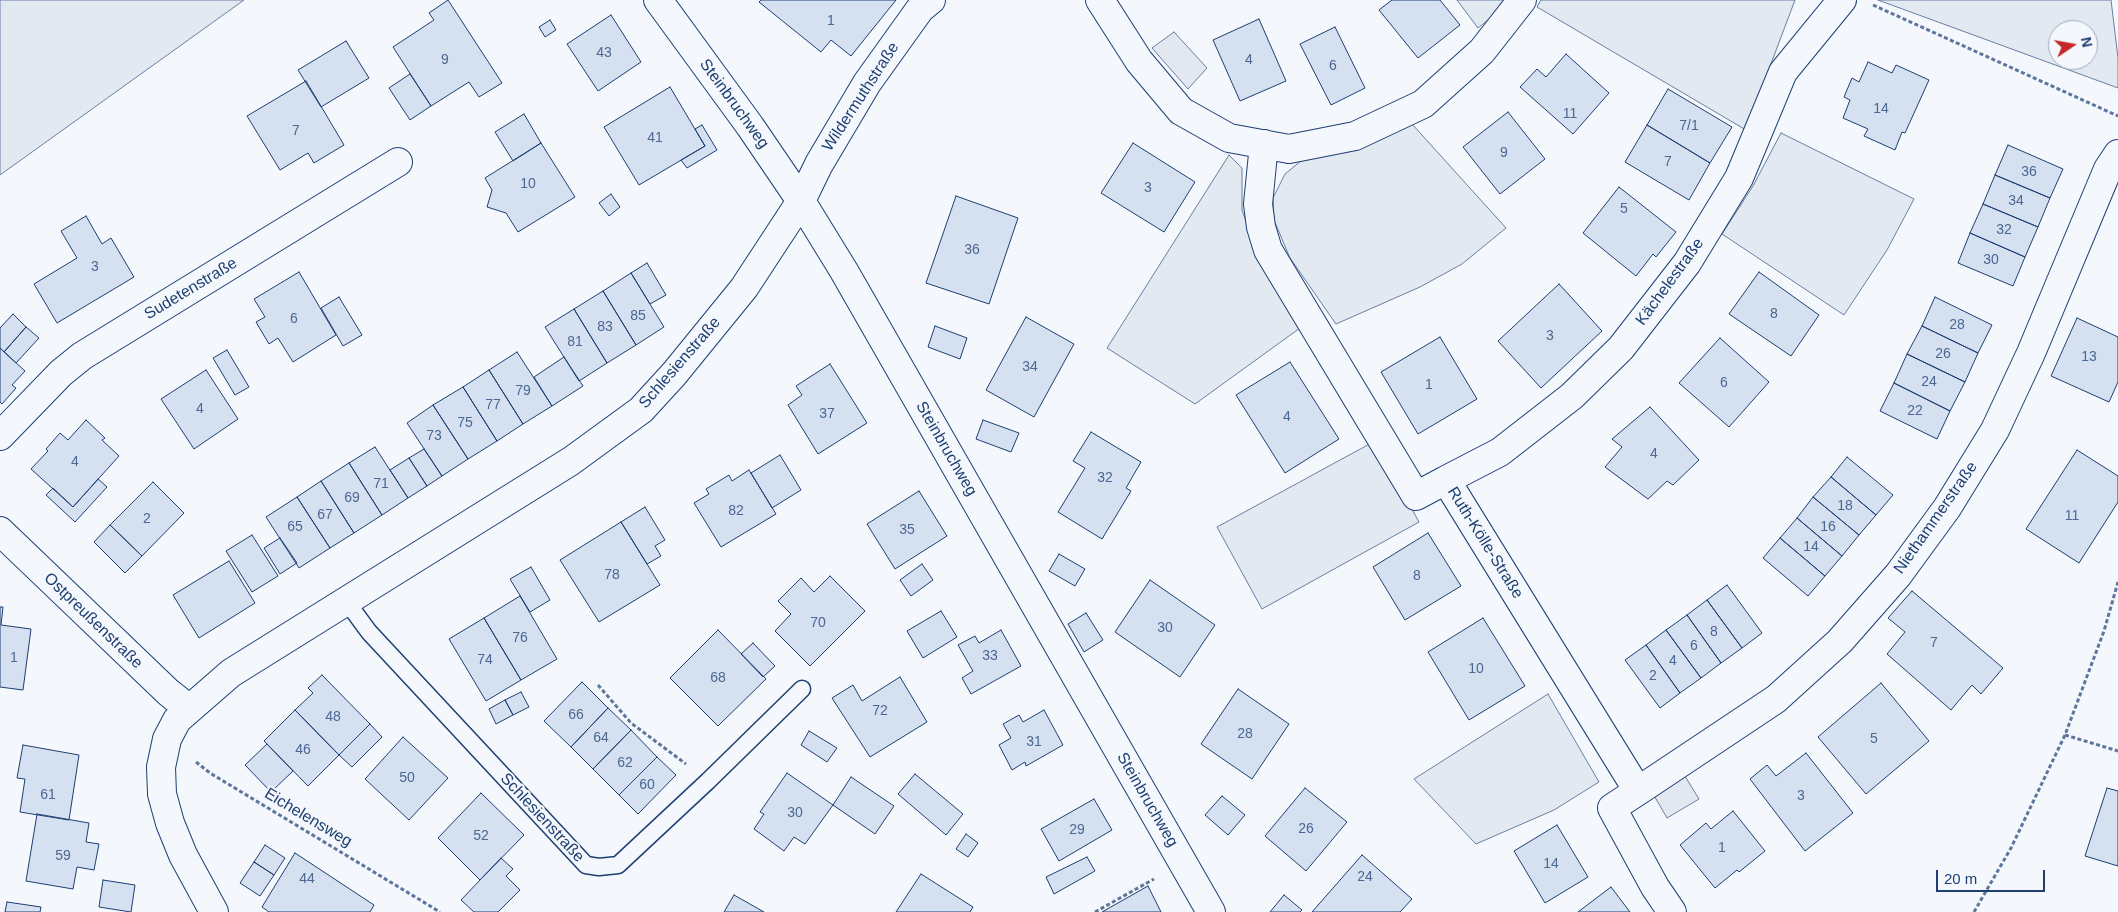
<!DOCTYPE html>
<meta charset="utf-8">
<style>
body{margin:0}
#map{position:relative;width:2118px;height:912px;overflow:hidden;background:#f4f7fb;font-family:Helvetica,sans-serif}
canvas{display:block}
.north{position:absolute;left:2048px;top:20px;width:50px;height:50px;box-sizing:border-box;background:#f4f7fb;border:1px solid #9eadc5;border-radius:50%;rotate:78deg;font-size:14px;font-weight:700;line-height:20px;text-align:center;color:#1d3f73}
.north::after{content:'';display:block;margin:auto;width:18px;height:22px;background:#c62828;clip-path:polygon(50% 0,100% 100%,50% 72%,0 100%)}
.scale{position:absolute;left:1936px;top:870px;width:109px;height:22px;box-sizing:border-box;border:2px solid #1d3f73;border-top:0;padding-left:6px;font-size:15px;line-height:18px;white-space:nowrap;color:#1d3f73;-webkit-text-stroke:4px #f4f7fb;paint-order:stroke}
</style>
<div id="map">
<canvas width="2118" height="912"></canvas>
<div class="north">N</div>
<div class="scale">20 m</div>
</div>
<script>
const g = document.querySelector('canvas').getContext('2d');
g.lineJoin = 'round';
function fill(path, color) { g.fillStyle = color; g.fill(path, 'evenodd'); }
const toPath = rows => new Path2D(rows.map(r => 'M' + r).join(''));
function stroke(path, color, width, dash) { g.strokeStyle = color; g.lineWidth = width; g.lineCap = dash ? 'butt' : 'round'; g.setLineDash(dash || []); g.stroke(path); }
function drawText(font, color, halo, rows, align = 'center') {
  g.font = font + ' Helvetica,sans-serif'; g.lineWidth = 4; g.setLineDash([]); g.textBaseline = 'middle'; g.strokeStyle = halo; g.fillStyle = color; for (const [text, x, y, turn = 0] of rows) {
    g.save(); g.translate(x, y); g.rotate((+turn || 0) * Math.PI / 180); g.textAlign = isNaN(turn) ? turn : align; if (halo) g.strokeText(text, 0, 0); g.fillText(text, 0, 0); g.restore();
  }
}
const green = toPath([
 [0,0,244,0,0,175,0,0],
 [1457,0,1504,0,1493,16,1478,28,1457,0],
 [1541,0,1795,0,1746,130,1537,7,1541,0],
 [1878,0,2111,0,2118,58,2118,88,1878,0],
 [2058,30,2088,30,2088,60,2058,60,2058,30],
 [1412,124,1506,228,1462,264,1420,287,1336,324,1290,258,1274,220,1273,198,1285,174,1302,160,1412,124],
 [1781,133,1914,199,1887,250,1844,315,1722,234,1753,186,1781,133],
 [1229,155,1242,168,1242,210,1254,245,1300,328,1195,404,1107,348,1229,155],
 [1375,441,1419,522,1262,609,1217,527,1375,441],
 [1548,694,1599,782,1554,810,1476,844,1414,779,1548,694]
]);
fill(green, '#e3e9f0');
stroke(green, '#687fa3', 1);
const parking = toPath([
 [1174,32,1207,68,1188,89,1152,48,1174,32],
 [1683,773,1699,799,1667,818,1652,792,1683,773]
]);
fill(parking, '#e3e8f0');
stroke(parking, '#687fa3', 1);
const building = toPath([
 [448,0,502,83,479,97,469,82,431,106,393,47,434,20,429,13,448,0],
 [761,0,896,0,851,56,831,40,821,52,759,2,761,0],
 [1392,0,1440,0,1460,25,1418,58,1379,10,1392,0],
 [611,15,641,62,598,91,567,44,611,15],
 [1259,19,1286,81,1240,101,1213,40,1259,19],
 [550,20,556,30,545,37,539,27,550,20],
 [1335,27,1365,88,1331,105,1300,44,1335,27],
 [346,41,369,78,321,107,298,70,346,41],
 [1566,54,1609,93,1573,134,1520,87,1537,69,1546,77,1566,54],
 [1868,62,1892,73,1896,65,1929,80,1905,133,1902,132,1895,150,1864,136,1868,129,1843,118,1850,100,1844,97,1852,78,1859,82,1868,62],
 [410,74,431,106,410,120,389,88,410,74],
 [306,81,344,145,314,163,308,153,280,170,247,116,306,81],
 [670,87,705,146,639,185,604,127,670,87],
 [1668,89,1732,127,1710,163,1647,125,1668,89],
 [1508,112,1545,159,1500,194,1463,147,1508,112],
 [524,114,541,143,513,161,495,132,524,114],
 [702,125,717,150,687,168,681,160,705,146,695,129,702,125],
 [1647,125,1710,163,1689,200,1625,162,1647,125],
 [541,143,575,197,518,232,506,213,487,207,492,190,485,178,541,143],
 [1133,143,1195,182,1164,232,1101,193,1133,143],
 [2008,145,2063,169,2050,198,1995,175,2008,145],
 [1995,175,2050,198,2038,227,1983,204,1995,175],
 [1619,187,1676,232,1656,257,1653,254,1636,276,1583,233,1619,187],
 [611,194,620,207,609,216,599,203,611,194],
 [956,196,1018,218,989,304,926,283,956,196],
 [1983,204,2038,227,2025,257,1970,233,1983,204],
 [86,216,102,244,111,238,134,277,57,323,34,284,77,258,61,231,86,216],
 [1970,233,2025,257,2013,286,1958,263,1970,233],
 [647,263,666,295,650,304,631,273,647,263],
 [299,272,336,335,293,362,278,338,269,344,256,322,265,317,254,299,299,272],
 [1759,272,1819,315,1791,356,1729,314,1759,272],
 [631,273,664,327,636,345,603,291,631,273],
 [1559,284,1602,331,1541,388,1498,341,1559,284],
 [603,291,636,345,607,363,574,309,603,291],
 [339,297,362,335,343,346,321,308,339,297],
 [1935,297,1992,325,1978,353,1922,326,1935,297],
 [574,309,607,363,579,381,545,327,574,309],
 [13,314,26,327,4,352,0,348,0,328,13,314],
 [1026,317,1074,344,1034,417,986,390,1026,317],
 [2077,318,2118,337,2118,382,2109,402,2051,376,2077,318],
 [935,326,967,338,960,359,928,347,935,326],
 [1922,326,1978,353,1965,382,1907,354,1922,326],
 [26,327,39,338,16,363,4,352,26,327],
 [1440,337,1477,399,1418,434,1381,372,1440,337],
 [1720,338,1769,382,1729,427,1679,383,1720,338],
 [0,348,25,371,12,385,16,388,2,404,0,402,0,348],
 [227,350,249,387,235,395,213,358,227,350],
 [517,352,552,406,523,424,489,370,517,352],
 [1907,354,1965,382,1950,411,1894,383,1907,354],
 [564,357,583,386,552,406,534,377,564,357],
 [1290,362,1339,439,1285,473,1236,395,1290,362],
 [830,364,867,423,818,454,788,405,802,395,796,386,830,364],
 [206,370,238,419,194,449,161,399,206,370],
 [489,370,523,424,497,441,463,387,489,370],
 [1894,383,1950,411,1937,439,1880,411,1894,383],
 [463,387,497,441,468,459,433,405,463,387],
 [433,405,468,459,442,476,407,423,433,405],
 [1650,407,1699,460,1673,485,1667,481,1648,499,1605,467,1622,447,1612,439,1650,407],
 [86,420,105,438,102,440,119,456,73,507,31,469,48,451,46,449,60,433,68,440,86,420],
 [983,420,1019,433,1011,452,976,439,983,420],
 [1091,432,1141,462,1126,488,1131,491,1102,539,1058,512,1085,468,1073,461,1091,432],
 [375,447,408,498,382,515,349,463,375,447],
 [424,449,442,476,427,486,409,458,424,449],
 [2077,450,2118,476,2118,502,2079,563,2026,529,2077,450],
 [780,455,801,490,772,508,751,473,780,455],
 [1847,457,1893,495,1876,515,1831,477,1847,457],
 [409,458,427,486,408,498,390,470,409,458],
 [349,463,382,515,354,533,321,481,349,463],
 [749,470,776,514,721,547,694,503,709,494,706,489,729,475,732,481,749,470],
 [1831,477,1876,515,1859,535,1813,497,1831,477],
 [98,479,107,487,75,522,46,495,53,488,73,507,98,479],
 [321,481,354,533,330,548,297,497,321,481],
 [153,482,184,513,142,556,110,525,153,482],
 [919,491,947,536,895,569,867,524,919,491],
 [297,497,330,548,299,568,266,517,297,497],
 [1813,497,1859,535,1842,556,1797,518,1813,497],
 [645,507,665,540,655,546,661,556,647,564,621,522,645,507],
 [1797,518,1842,556,1825,576,1780,538,1797,518],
 [621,522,660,585,599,622,560,560,621,522],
 [110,525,142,556,125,573,94,542,110,525],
 [1428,533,1461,586,1405,620,1373,567,1428,533],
 [252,535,278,576,252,592,226,551,252,535],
 [280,538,297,563,280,574,264,548,280,538],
 [1780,538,1825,576,1808,596,1763,558,1780,538],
 [1059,554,1085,569,1075,586,1049,571,1059,554],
 [229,561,255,603,199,638,173,595,229,561],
 [922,564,933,580,911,596,900,580,922,564],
 [531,567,550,600,530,612,510,579,531,567],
 [830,576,865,611,810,666,775,631,791,614,778,601,801,578,814,592,830,576],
 [1150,580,1215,625,1180,677,1115,632,1150,580],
 [1727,585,1762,633,1742,648,1707,600,1727,585],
 [1912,591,2003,668,1981,694,1972,685,1951,710,1887,654,1905,632,1888,618,1912,591],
 [520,596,557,659,521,680,484,618,520,596],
 [1707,600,1742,648,1721,663,1687,615,1707,600],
 [0,607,3,607,1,625,31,629,23,690,0,687,0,607],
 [941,611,957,637,923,658,907,631,941,611],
 [1086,613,1103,640,1084,652,1068,624,1086,613],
 [1687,615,1721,663,1701,678,1666,630,1687,615],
 [484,618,521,680,486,701,449,639,484,618],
 [1483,618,1525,686,1469,720,1428,652,1483,618],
 [718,630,766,679,718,726,670,678,718,630],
 [1001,630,1021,666,971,694,962,678,973,671,958,645,975,636,979,643,1001,630],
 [1666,630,1701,678,1680,693,1646,645,1666,630],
 [753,643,775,666,763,677,741,654,753,643],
 [1646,645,1680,693,1660,708,1625,660,1646,645],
 [322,675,370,724,339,755,295,710,313,693,308,688,322,675],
 [900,677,927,722,870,757,832,698,853,685,862,701,900,677],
 [582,682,608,708,571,747,544,721,582,682],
 [1881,683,1929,741,1866,794,1818,737,1881,683],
 [1238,689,1289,724,1252,779,1201,744,1238,689],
 [521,692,529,707,513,715,505,700,521,692],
 [505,700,513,715,496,724,489,709,505,700],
 [608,708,631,730,593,769,571,747,608,708],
 [295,710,339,755,308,786,264,741,295,710],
 [1044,710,1063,745,1026,766,1025,762,1012,770,999,745,1011,738,1003,724,1019,715,1023,722,1044,710],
 [370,724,382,737,352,767,339,755,370,724],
 [631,730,657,757,619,795,593,769,631,730],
 [809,731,837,748,827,762,801,745,809,731],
 [403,737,448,778,409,820,365,779,403,737],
 [267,744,293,771,271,792,245,765,267,744],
 [23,745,79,755,69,820,20,812,25,779,17,778,23,745],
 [1806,753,1853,813,1805,851,1750,779,1767,765,1776,776,1806,753],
 [657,757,676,775,638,814,619,795,657,757],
 [787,773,833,805,805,844,794,837,784,851,754,829,764,814,760,812,787,773],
 [915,774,963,814,946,835,898,794,915,774],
 [851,777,894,806,875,834,833,805,851,777],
 [1305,788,1347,822,1306,871,1265,836,1305,788],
 [2107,788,2118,791,2118,866,2085,856,2107,788],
 [481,793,524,835,480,880,438,838,481,793],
 [1222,796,1245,815,1228,835,1205,815,1222,796],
 [1094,799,1112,830,1059,861,1041,829,1094,799],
 [1733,811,1765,851,1739,872,1737,870,1715,888,1680,845,1706,823,1711,829,1733,811],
 [37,814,89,823,86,842,99,844,94,870,77,867,73,889,26,881,37,814],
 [1557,825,1588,877,1545,903,1514,851,1557,825],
 [966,834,978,843,968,857,956,849,966,834],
 [265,845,285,858,274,875,254,862,265,845],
 [295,853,374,905,370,912,269,912,262,907,295,853],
 [1362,855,1412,899,1400,912,1312,912,1362,855],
 [1087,857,1095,871,1054,894,1046,877,1087,857],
 [501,858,513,869,506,876,520,890,498,912,474,912,461,900,501,858],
 [254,862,274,875,260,896,240,883,254,862],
 [921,874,973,907,970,912,896,912,921,874],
 [103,880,135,885,131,912,99,907,103,880],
 [1148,886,1161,912,1102,912,1148,886],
 [1611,887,1630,912,1578,912,1611,887],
 [734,895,764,912,724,912,734,895],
 [1284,895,1302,910,1300,912,1270,912,1284,895],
 [7,902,41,907,40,912,5,912,7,902]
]);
fill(building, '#d5e0f0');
stroke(building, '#1d3f73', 1);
const lane = toPath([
 [347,602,369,632,586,865,599,867,618,865,708,781,802,689]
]);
const street = toPath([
 [658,0,750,126,801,201,844,271,1211,912],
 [1100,0,1139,61,1181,111,1229,138,1289,149,1355,136,1423,104,1482,51,1522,0],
 [1264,144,1258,204,1261,227,1268,250,1416,496,1446,480,1638,791,1612,808,1655,887,1672,912],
 [0,436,61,373,82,356,398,162],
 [1446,480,1500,452,1572,396,1621,348,1687,263,1739,178,1783,72,1842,0],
 [0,531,168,692,188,708],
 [1638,791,1776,699,1840,641,1898,575,1947,508,1995,430,2031,353,2108,169,2118,154],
 [214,912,183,855,170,823,162,794,161,767,167,739,177,720,231,673,571,461,641,410,674,374,744,288,801,201,819,164,867,83,920,9,931,0]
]);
stroke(lane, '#1d3f73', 19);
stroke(street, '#1d3f73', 30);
stroke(toPath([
 [1873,5,2118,116],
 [598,685,631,723,686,764],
 [2065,735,2118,751],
 [196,762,210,773,440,912],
 [1095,912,1154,879],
 [1974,912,2011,848,2065,735,2104,631,2118,582]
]), '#5e769c', 3, [4, 2.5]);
stroke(lane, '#f4f7fb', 16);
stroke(street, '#f4f7fb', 28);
drawText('14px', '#4b6792', null, [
 ["1",831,21],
 ["43",604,53],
 ["9",445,60],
 ["4",1249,60],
 ["6",1333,66],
 ["14",1881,109],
 ["11",1570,114],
 ["7/1",1689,126],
 ["7",296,131],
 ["41",655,138],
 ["9",1504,153],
 ["7",1668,162],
 ["36",2029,172],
 ["10",528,184],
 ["3",1148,188],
 ["34",2016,201],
 ["5",1624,209],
 ["32",2004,230],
 ["36",972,250],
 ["30",1991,260],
 ["3",95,267],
 ["8",1774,314],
 ["85",638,316],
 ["6",294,319],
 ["28",1957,325],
 ["83",605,327],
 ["3",1550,336],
 ["81",575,342],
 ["26",1943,354],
 ["13",2089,357],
 ["34",1030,367],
 ["24",1929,382],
 ["6",1724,383],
 ["1",1429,385],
 ["79",523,391],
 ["77",493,405],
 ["4",200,409],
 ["22",1915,411],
 ["37",827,414],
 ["4",1287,417],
 ["75",465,423],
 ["73",434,436],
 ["4",1654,454],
 ["4",75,462],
 ["32",1105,478],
 ["71",381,484],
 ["69",352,498],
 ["18",1845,506],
 ["82",736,511],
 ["67",325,515],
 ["11",2072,516],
 ["2",147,519],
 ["65",295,527],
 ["16",1828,527],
 ["35",907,530],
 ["14",1811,547],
 ["78",612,575],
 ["8",1417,576],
 ["70",818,623],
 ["30",1165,628],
 ["8",1714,632],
 ["76",520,638],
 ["7",1934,643],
 ["6",1694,646],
 ["33",990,656],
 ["1",14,658],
 ["74",485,660],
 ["4",1673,661],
 ["10",1476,669],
 ["2",1653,676],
 ["68",718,678],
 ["72",880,711],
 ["66",576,715],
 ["48",333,717],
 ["28",1245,734],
 ["64",601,738],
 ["5",1874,739],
 ["31",1034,742],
 ["46",303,750],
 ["62",625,763],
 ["50",407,778],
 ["60",647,785],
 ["61",48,795],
 ["3",1801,796],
 ["30",795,813],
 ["26",1306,829],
 ["29",1077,830],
 ["52",481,836],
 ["1",1722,848],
 ["59",63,856],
 ["14",1551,864],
 ["24",1365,877],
 ["44",307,879]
]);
drawText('16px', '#1d3f73', '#f4f7fb', [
 ["Wildermuthstraße",861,97,-57],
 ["Steinbruchweg",734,104,54],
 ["Kächelestraße",1670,282,-54],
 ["Sudetenstraße",191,289,-31],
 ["Schlesienstraße",680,363,-49],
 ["Steinbruchweg",946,449,60],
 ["Niethammerstraße",1936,518,-55],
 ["Ruth-Kölle-Straße",1485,543,58],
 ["Ostpreußenstraße",93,621,44],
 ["Steinbruchweg",1147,800,60],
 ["Eichelensweg",308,818,31],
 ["Schlesienstraße",542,818,47]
]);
</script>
